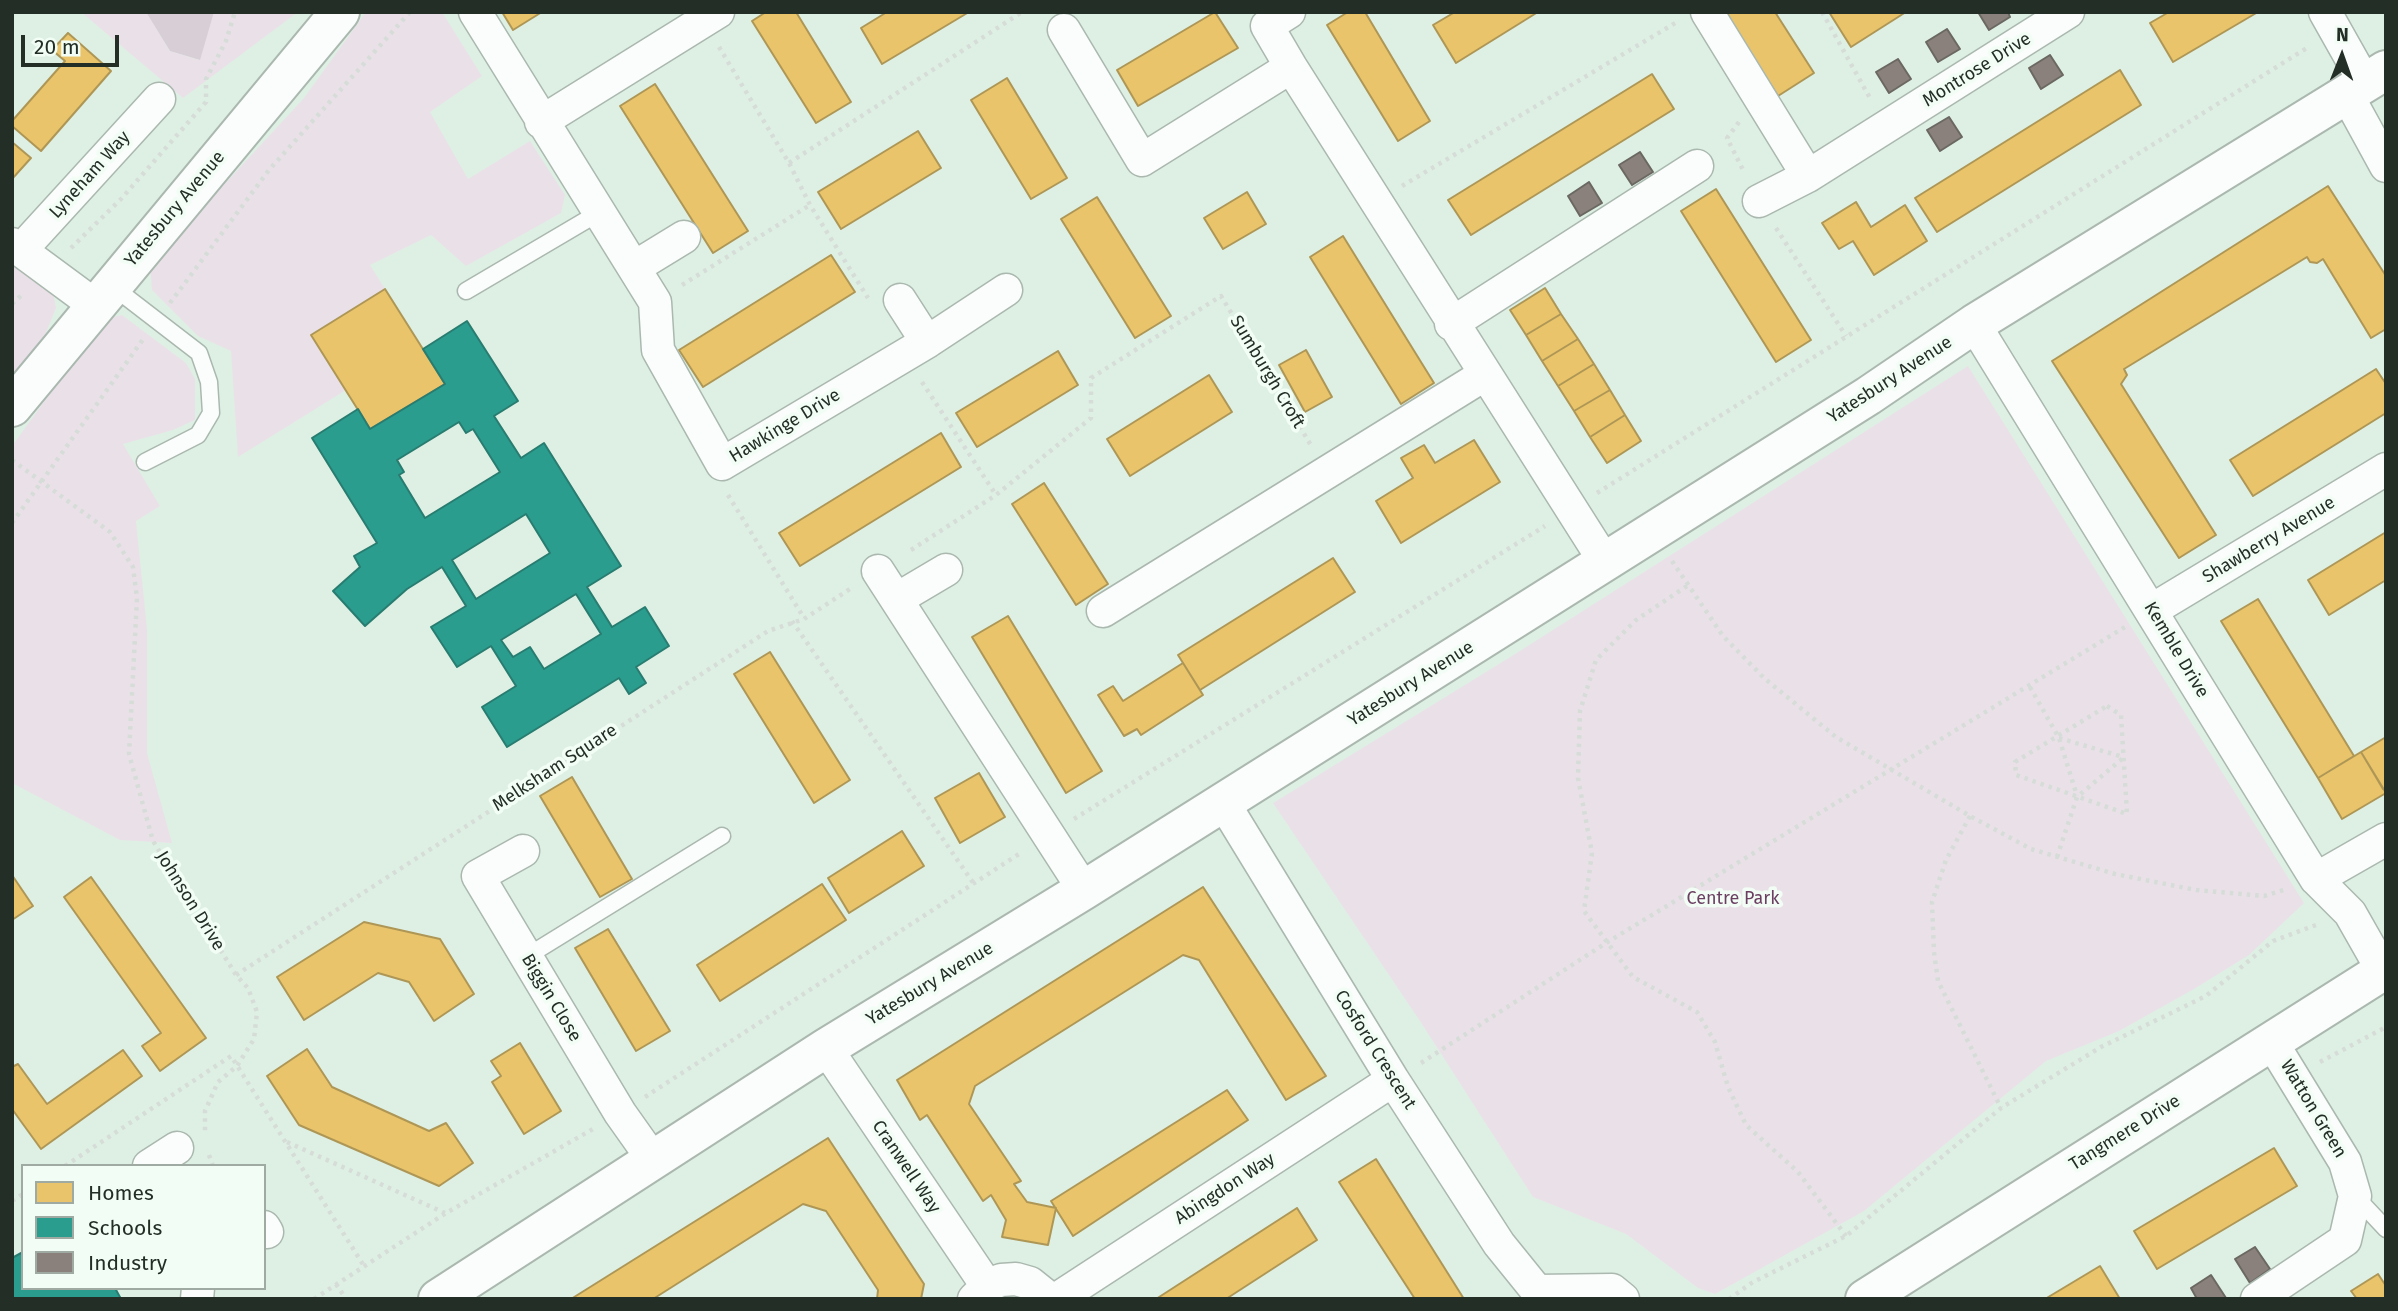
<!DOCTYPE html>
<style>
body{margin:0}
#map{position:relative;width:2398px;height:1311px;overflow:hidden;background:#def0e4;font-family:"Fira Sans",sans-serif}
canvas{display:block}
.frame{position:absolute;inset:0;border:14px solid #232f26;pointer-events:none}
.legend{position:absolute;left:21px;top:1164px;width:245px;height:126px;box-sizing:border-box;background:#f2fef5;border:2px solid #9faba2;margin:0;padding:9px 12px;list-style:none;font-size:21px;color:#232f26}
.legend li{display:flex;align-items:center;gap:14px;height:35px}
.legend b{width:35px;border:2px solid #9faba2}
.north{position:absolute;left:2307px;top:21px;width:70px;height:70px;-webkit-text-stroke:5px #f2fef5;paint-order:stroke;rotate:1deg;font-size:19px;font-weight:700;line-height:28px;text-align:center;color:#232f26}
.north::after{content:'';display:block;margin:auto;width:24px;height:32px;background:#232f26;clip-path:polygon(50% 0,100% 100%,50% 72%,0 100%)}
.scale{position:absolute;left:21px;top:35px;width:98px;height:32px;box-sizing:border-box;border:4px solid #232f26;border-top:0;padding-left:9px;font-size:21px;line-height:24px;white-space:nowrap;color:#232f26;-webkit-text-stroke:5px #f2fef5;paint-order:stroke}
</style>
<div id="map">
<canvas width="2398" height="1311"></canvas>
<div class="frame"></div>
<ul class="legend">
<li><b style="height:19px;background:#e9c46a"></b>Homes</li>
<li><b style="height:19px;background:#2a9d8f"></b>Schools</li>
<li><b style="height:19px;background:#8a817c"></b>Industry</li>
</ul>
<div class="north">N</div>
<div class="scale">20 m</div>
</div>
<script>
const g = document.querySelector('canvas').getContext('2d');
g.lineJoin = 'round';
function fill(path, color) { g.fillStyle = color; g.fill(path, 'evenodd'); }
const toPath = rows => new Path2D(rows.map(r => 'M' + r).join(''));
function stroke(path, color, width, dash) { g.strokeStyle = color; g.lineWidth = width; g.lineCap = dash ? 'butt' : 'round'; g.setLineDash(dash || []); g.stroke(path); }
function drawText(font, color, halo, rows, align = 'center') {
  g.font = font + ' "Fira Sans",sans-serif'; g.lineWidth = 7; g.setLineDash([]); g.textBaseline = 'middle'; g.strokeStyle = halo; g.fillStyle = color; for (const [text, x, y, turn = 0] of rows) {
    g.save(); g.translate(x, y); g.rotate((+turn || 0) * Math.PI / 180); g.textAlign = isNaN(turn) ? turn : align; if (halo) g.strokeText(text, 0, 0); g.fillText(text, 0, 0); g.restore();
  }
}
fill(toPath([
 [81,12,146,12,170,51,199,60,214,12,298,12,183,98],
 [366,12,442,12,482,76,430,112,468,179,530,141,565,195,561,213,466,266,431,235,370,265,385,289,311,335,346,390,238,457,231,351,198,336,152,290,150,265,304,98],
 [12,263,53,292,56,308,45,335,12,376],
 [122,315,186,363,195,379,195,420,173,430,123,444,160,506,136,521,147,629,147,753,172,843,120,840,12,783,12,446,104,319],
 [1968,366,2304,903,2249,955,2194,989,2119,1031,2046,1061,1864,1211,1715,1294,1698,1288,1626,1234,1533,1197,1420,1021,1273,803,1512,656]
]), '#eae1e8');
fill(toPath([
 [146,12,214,12,200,60,170,51]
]), '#d8ced6');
const homes = toPath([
 [502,12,542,12,513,30,502,12],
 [766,12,796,12,851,102,816,123,752,21,766,12],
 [887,12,969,12,882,64,861,28,887,12],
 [1215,12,1238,48,1138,106,1117,70,1215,12],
 [1348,12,1365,12,1430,121,1398,141,1327,25,1348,12],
 [1455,12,1538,12,1456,63,1433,25,1455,12],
 [1724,12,1775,12,1814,73,1778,96,1724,12],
 [1829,12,1906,12,1851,47,1829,12],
 [2169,12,2258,12,2173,62,2150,23,2169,12],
 [68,33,111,71,41,151,12,126,12,121,65,61,52,50,68,33],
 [2120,70,2141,105,1937,232,1915,198,2120,70],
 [1652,74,1674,109,1471,235,1448,200,1652,74],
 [1007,78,1067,178,1031,199,971,100,1007,78],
 [655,84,748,231,713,253,620,106,655,84],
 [918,131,941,168,841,229,818,192,918,131],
 [12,142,31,158,12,179,12,142],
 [2328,186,2386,276,2386,329,2371,338,2323,259,2317,263,2310,262,2307,257,2124,369,2127,375,2121,384,2216,535,2179,558,2052,361,2328,186],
 [1716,189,1811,340,1776,362,1681,211,1716,189],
 [1247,192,1266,224,1223,249,1204,218,1247,192],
 [1097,197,1171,316,1135,338,1061,219,1097,197],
 [1856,202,1871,227,1905,205,1927,241,1874,275,1853,241,1839,249,1822,223,1856,202],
 [1343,236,1434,383,1401,404,1310,257,1343,236],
 [831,255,855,292,703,387,679,350,831,255],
 [1545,288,1561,314,1526,335,1510,310,1545,288],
 [385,289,445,384,370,429,311,335,385,289],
 [1561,314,1578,339,1542,361,1526,335,1561,314],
 [1578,339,1594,364,1558,386,1542,361,1578,339],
 [1306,350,1332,397,1305,412,1279,365,1306,350],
 [1058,351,1078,385,977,447,956,413,1058,351],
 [1594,364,1610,390,1574,411,1558,386,1594,364],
 [2376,369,2386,384,2386,413,2253,496,2230,460,2376,369],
 [1209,375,1232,412,1130,476,1107,439,1209,375],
 [1610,390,1625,415,1590,437,1574,411,1610,390],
 [1625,415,1641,441,1607,463,1590,437,1625,415],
 [941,433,961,467,800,566,779,533,941,433],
 [1474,440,1500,482,1401,543,1376,501,1413,478,1401,458,1424,445,1435,463,1474,440],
 [1044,483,1108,584,1076,605,1012,504,1044,483],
 [2386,532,2386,580,2329,615,2308,580,2386,532],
 [1333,558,1355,592,1200,690,1178,655,1333,558],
 [2258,599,2354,756,2318,778,2221,621,2258,599],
 [1008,616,1102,771,1066,793,972,637,1008,616],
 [770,652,850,780,814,803,734,674,770,652],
 [1183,663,1203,695,1141,735,1137,729,1124,736,1098,695,1113,686,1123,701,1183,663],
 [2386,737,2386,788,2383,789,2361,752,2386,737],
 [2361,752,2386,793,2342,819,2318,778,2361,752],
 [979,773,1005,817,960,843,935,798,979,773],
 [572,777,632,879,600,897,540,796,572,777],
 [902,831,924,866,849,913,828,878,902,831],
 [12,875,33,906,12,920,12,875],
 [91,877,206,1038,160,1071,142,1046,161,1033,64,897,91,877],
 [822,884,846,920,720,1001,697,965,822,884],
 [1203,887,1326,1076,1286,1100,1199,960,1183,955,975,1086,969,1104,1021,1181,1014,1184,1027,1202,1056,1208,1048,1245,1002,1237,1006,1220,991,1195,983,1201,927,1115,920,1120,897,1080,1203,887],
 [364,922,440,939,474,994,434,1021,409,982,378,973,304,1020,277,977,364,922],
 [608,929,670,1031,636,1051,575,948,608,929],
 [520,1043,561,1111,524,1134,492,1082,501,1076,491,1061,520,1043],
 [307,1049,332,1087,429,1131,446,1123,473,1163,439,1186,299,1125,267,1076,307,1049],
 [123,1050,142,1076,41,1149,12,1109,12,1067,18,1064,47,1104,123,1050],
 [1227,1090,1248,1120,1073,1236,1051,1201,1227,1090],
 [828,1138,924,1284,921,1299,877,1299,878,1290,826,1211,803,1204,653,1299,571,1299,828,1138],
 [2274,1148,2297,1186,2157,1269,2134,1231,2274,1148],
 [1376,1159,1464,1299,1415,1299,1339,1182,1376,1159],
 [1297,1208,1317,1240,1226,1299,1156,1299,1297,1208],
 [2100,1266,2120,1299,2045,1299,2100,1266],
 [2378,1274,2386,1286,2386,1299,2357,1299,2351,1291,2378,1274]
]);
fill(homes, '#e9c46a');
stroke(homes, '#ae9756', 2);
const schools = toPath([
 [467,321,518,401,494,416,521,458,544,443,621,566,587,587,612,627,645,607,669,646,636,667,646,683,629,694,619,678,507,747,482,707,516,686,491,646,457,667,431,627,466,606,442,567,407,589,365,626,333,591,360,567,354,556,377,543,312,438,358,409,370,429,445,384,423,349,467,321],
 [459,422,466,433,473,429,500,472,425,518,399,475,404,472,397,460,459,422],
 [526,514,550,553,476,599,452,560,526,514],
 [576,594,601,634,544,669,530,647,513,657,501,640,576,594],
 [23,1252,23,1288,115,1288,121,1299,12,1299,12,1258,23,1252]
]);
fill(schools, '#2a9d8f');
stroke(schools, '#287c70', 2);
const industry = toPath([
 [1978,12,2008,12,2010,17,1989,30,1978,12],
 [1947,29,1960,49,1938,62,1926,42,1947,29],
 [2050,55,2063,75,2041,89,2029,68,2050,55],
 [1898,59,1911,79,1889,93,1876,72,1898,59],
 [1949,117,1962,137,1940,151,1927,130,1949,117],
 [1640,152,1653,172,1632,185,1619,165,1640,152],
 [1589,182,1602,203,1580,216,1568,196,1589,182],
 [2255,1247,2270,1269,2250,1283,2235,1259,2255,1247],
 [2211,1275,2226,1298,2225,1299,2197,1299,2191,1288,2211,1275]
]);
fill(industry, '#8a817c');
stroke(industry, '#6b6862', 2);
const service = toPath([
 [112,286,199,353,209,382,211,413,198,435,145,462],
 [466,291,600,212],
 [526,957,722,836],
 [2355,1196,2386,1229]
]);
const minor = toPath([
 [475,12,655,302,658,350,722,464,927,342,1006,290],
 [1289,12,1267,26,1291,67,1605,562],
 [1707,12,1808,176],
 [2325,12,2365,83],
 [1064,30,1142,160,1291,67],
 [2346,93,2386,166],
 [541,122,718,12],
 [1759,201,1808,176,2068,12],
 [12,244,96,306],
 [21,250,159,99],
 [635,267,684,237],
 [900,300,927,342],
 [1451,324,1697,166],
 [1974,324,2316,879,2350,913,2383,971],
 [878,571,1084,890],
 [897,599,946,570],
 [2152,610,2386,469],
 [1103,611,1484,375],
 [1223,802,1393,1080,1499,1244,1537,1291,1539,1299],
 [523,851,478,876,620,1113,654,1161],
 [2316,879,2386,839],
 [826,1048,987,1286],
 [149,1166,177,1148],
 [264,1227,267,1232],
 [1537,1291,1612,1290,1623,1299],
 [197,1299,198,1288],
 [974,1299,987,1286,1001,1280,1016,1279,1030,1283,1050,1299],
 [1057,1299,1393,1080],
 [2257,1299,2345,1240,2355,1196,2345,1162,2271,1041]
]);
const tertiary = toPath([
 [12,407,340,12],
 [438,1299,826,1048,1084,890,1868,396,1974,324,2386,70],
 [1865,1299,2386,969]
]);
stroke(service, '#aab8af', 19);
stroke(minor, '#aab8af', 35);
stroke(tertiary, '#aab8af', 42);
stroke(toPath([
 [1822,12,1871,100],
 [719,47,789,163,810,205,868,298],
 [1739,122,1727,138,1744,172],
 [789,163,1022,12],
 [1402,186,1677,22],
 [1776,228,1846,336],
 [71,248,121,199,206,102,206,79,226,41,235,12],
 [682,285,810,205],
 [170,303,269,170,410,12],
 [12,304,24,293],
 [922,382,996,495],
 [12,460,110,532,133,567,137,598,129,754,153,841,236,975,248,988,257,1012,254,1039,237,1066,218,1082,205,1111,205,1133],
 [1597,493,2310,46],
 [728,495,804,618],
 [12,523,144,338],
 [911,550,996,495,1091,418,1091,378,1221,296,1312,447],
 [1672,561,1723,636,1764,678,1836,737,1970,816,2031,849,2115,874,2196,890,2264,896,2287,889],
 [1687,586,1636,620,1596,660,1580,711,1578,778,1592,853,1584,911,1633,977,1697,1012,1715,1042,1728,1087,1746,1125,1798,1172,1846,1236],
 [792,621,974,884],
 [2030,687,2059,738,2077,796],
 [2107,706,2121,715,2127,814,2016,775,2015,762,2107,706],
 [2059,738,2123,757],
 [1970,816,1946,860,1932,902,1934,952,1938,981,2001,1108],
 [1074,819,1545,526],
 [2057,857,2077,797,2123,758],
 [236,975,768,631,804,619,853,587],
 [2320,1062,2386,1027],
 [1421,1063,1606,943,2125,627],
 [645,1097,1022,852],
 [287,1142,445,1213],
 [209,1155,213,1166],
 [65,1166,231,1056,364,1266],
 [12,1201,23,1194],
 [336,1284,346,1299],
 [314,1299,446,1213,593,1129],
 [1729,1299,1753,1282,1846,1236,2001,1108,2101,1047,2206,996,2273,941,2316,925]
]), '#d6dcd7', 4.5, [3.5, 5]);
stroke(service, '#fafdfb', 16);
stroke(minor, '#fafdfb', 32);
stroke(tertiary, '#fafdfb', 38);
drawText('18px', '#232f26', '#f2fef5', [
 ["Montrose Drive",1977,70,-32],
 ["Lyneham Way",90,175,-48],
 ["Yatesbury Avenue",175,209,-50],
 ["Sumburgh Croft",1267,372,59],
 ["Yatesbury Avenue",1890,380,-33],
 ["Hawkinge Drive",785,426,-31],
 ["Shawberry Avenue",2269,540,-31],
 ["Kemble Drive",2176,650,59],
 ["Yatesbury Avenue",1411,684,-32],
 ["Melksham Square",555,768,-33],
 ["Johnson Drive",190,901,58],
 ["Yatesbury Avenue",930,984,-31],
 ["Biggin Close",551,998,59],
 ["Cosford Crescent",1375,1050,58],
 ["Watton Green",2313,1109,59],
 ["Tangmere Drive",2125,1133,-32],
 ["Cranwell Way",906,1167,56],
 ["Abingdon Way",1225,1189,-33]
]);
drawText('18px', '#6b3e62', '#f2fef5', [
 ["Centre Park",1733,899]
]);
</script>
